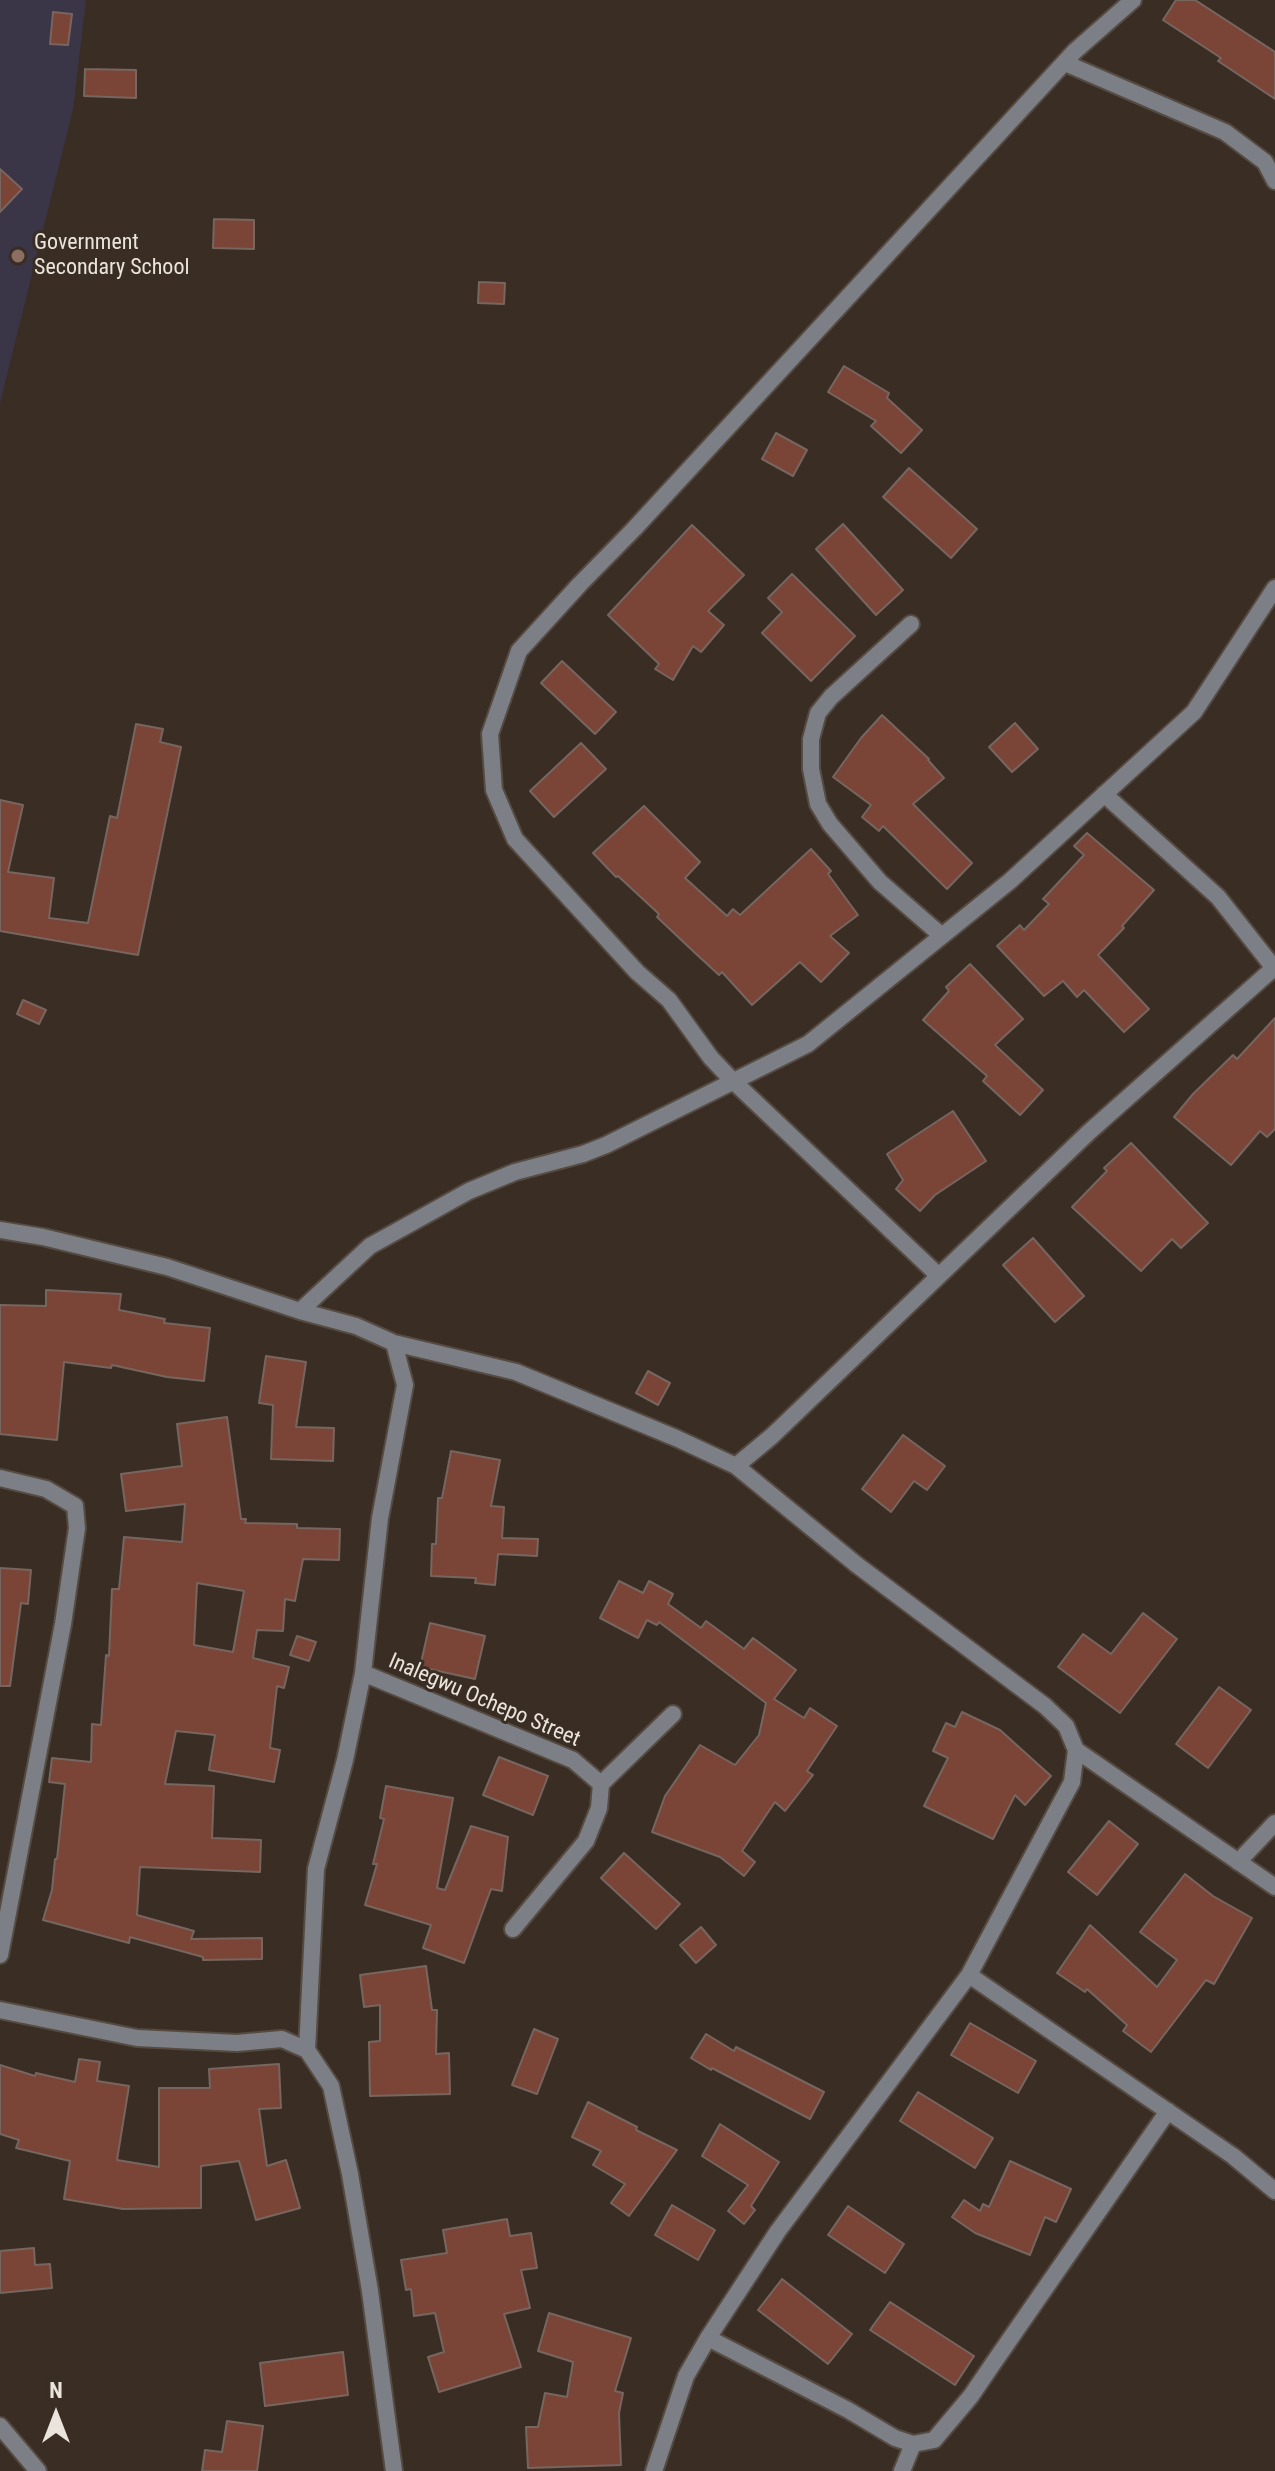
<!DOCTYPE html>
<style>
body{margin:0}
#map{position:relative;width:1275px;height:2471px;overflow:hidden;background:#3a2e24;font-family:"Roboto Condensed",sans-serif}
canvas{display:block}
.north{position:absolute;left:16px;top:2375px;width:80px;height:80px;-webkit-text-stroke:6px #3a2e24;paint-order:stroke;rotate:0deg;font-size:22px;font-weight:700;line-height:32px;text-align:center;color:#ebe4dd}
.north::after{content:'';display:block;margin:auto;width:28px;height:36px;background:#ebe4dd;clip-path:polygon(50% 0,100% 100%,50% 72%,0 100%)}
</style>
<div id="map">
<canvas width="1275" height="2471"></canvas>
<div class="north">N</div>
</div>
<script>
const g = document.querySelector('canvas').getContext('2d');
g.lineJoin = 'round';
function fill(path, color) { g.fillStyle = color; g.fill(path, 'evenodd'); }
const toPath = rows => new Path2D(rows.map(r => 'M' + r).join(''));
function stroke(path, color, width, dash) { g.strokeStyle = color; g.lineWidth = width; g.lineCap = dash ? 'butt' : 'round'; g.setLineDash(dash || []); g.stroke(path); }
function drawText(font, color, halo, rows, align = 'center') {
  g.font = font + ' "Roboto Condensed",sans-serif'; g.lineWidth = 6; g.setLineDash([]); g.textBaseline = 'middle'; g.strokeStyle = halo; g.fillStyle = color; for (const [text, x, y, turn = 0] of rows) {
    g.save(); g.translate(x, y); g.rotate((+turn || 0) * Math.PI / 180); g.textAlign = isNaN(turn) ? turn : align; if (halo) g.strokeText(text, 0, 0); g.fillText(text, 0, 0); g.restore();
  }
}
fill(toPath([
 [0,0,86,0,73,109,0,403]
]), '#3a3547');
const building = toPath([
 [1176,0,1195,0,1275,52,1275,99,1218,61,1221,58,1163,20,1176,0],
 [53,12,72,14,68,45,50,44,53,12],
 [85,69,136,70,136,98,84,96,85,69],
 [0,169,22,189,0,212,0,169],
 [214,219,254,220,254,249,213,248,214,219],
 [479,282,505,283,504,304,478,303,479,282],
 [844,366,889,393,887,398,922,430,901,453,871,426,876,421,828,392,844,366],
 [776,433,807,450,793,476,762,459,776,433],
 [909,468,977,529,951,558,883,497,909,468],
 [843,524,903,590,876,615,816,549,843,524],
 [692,525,744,575,708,611,724,625,701,652,693,646,673,680,655,669,659,664,608,615,692,525],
 [792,574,855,636,811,681,762,633,782,612,768,598,792,574],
 [562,661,616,712,595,734,541,683,562,661],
 [882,715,929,759,928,760,944,778,913,804,972,863,947,889,883,826,879,831,862,817,871,805,833,777,861,738,882,715],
 [1015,723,1038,749,1012,772,989,747,1015,723],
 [136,724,163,729,160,742,181,747,138,955,0,931,0,800,23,805,8,872,54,878,49,918,88,923,110,816,117,818,136,724],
 [581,743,606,769,554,817,530,791,581,743],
 [644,806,700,862,685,878,727,916,733,909,740,915,811,849,831,871,828,874,858,915,830,936,849,953,821,982,800,962,752,1005,722,972,719,975,694,952,657,917,659,914,618,876,616,877,593,853,644,806],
 [1087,833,1154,890,1122,926,1124,928,1098,955,1149,1009,1124,1032,1084,990,1077,997,1063,981,1044,996,997,946,1020,925,1024,930,1049,904,1043,899,1084,855,1074,846,1087,833],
 [970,964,1023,1019,995,1045,1043,1090,1020,1115,983,1081,987,1076,923,1020,949,991,946,987,970,964],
 [23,1000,46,1010,39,1024,17,1014,23,1000],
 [1275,1018,1275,1129,1267,1137,1260,1131,1231,1165,1174,1117,1193,1094,1233,1055,1237,1059,1275,1018],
 [953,1111,986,1161,935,1195,920,1211,896,1189,903,1180,887,1154,953,1111],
 [1131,1143,1208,1223,1181,1248,1172,1239,1141,1271,1072,1207,1107,1171,1104,1168,1131,1143],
 [1033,1238,1084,1296,1055,1322,1003,1265,1033,1238],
 [46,1290,121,1294,119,1310,165,1319,164,1323,210,1328,204,1381,167,1377,112,1365,111,1368,64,1362,57,1440,0,1434,0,1305,46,1306,46,1290],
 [266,1356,306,1362,296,1427,334,1428,333,1461,271,1459,273,1405,259,1403,266,1356],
 [648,1371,670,1383,658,1405,636,1393,648,1371],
 [227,1417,241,1519,246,1519,245,1523,297,1524,297,1528,340,1529,339,1560,303,1559,295,1601,285,1599,283,1631,257,1630,253,1658,289,1667,284,1688,277,1686,270,1748,280,1750,274,1782,209,1770,215,1735,176,1731,165,1784,214,1786,212,1838,261,1840,260,1872,140,1867,137,1915,194,1931,191,1939,262,1938,262,1959,203,1960,203,1957,130,1937,129,1943,43,1920,52,1890,55,1859,57,1859,65,1784,49,1782,52,1758,91,1762,92,1724,101,1725,106,1655,109,1656,112,1589,119,1589,124,1537,182,1542,185,1504,126,1511,121,1474,182,1466,177,1424,227,1417],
 [197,1583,244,1591,233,1652,194,1645,197,1583],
 [903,1435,945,1466,927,1490,914,1481,891,1512,862,1489,903,1435],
 [451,1451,500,1460,491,1506,504,1507,502,1538,538,1539,537,1556,498,1554,495,1585,475,1583,476,1578,431,1576,432,1544,436,1544,438,1498,442,1498,451,1451],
 [0,1568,31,1570,28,1604,21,1603,10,1686,0,1686,0,1568],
 [619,1581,643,1593,649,1581,673,1594,668,1604,701,1628,706,1621,744,1649,753,1638,796,1670,774,1699,804,1718,810,1708,837,1726,807,1771,813,1775,785,1811,775,1802,742,1851,755,1862,744,1876,720,1857,652,1832,665,1796,700,1745,735,1765,759,1735,766,1703,659,1622,657,1625,647,1620,638,1638,600,1618,619,1581],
 [1143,1613,1177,1639,1120,1713,1058,1667,1083,1634,1111,1654,1143,1613],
 [430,1623,485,1636,475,1679,420,1667,430,1623],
 [297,1636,316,1642,309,1661,290,1655,297,1636],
 [1219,1687,1251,1710,1208,1768,1176,1744,1219,1687],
 [962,1712,1000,1730,1051,1776,1025,1805,1015,1795,993,1839,924,1806,948,1758,933,1751,946,1723,955,1727,962,1712],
 [499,1757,548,1776,533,1815,483,1795,499,1757],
 [386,1786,453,1798,437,1888,445,1890,471,1826,508,1837,502,1891,491,1889,464,1963,423,1948,431,1925,365,1905,377,1864,373,1864,384,1819,380,1818,386,1786],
 [1109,1821,1138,1844,1097,1895,1068,1872,1109,1821],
 [624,1853,680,1904,656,1929,601,1878,624,1853],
 [1185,1874,1213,1896,1252,1918,1214,1984,1206,1980,1151,2052,1123,2031,1127,2025,1087,1989,1085,1992,1057,1973,1090,1925,1157,1987,1177,1960,1140,1932,1185,1874],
 [701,1927,716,1945,696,1963,680,1945,701,1927],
 [426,1966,432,2010,437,2010,436,2054,449,2053,450,2094,370,2096,369,2042,380,2041,380,2005,364,2007,360,1975,426,1966],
 [970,2023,1036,2061,1018,2093,951,2055,970,2023],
 [534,2029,558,2039,537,2094,512,2085,534,2029],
 [706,2034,734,2051,736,2047,824,2092,810,2119,712,2068,711,2070,691,2058,706,2034],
 [79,2059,100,2062,97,2081,129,2086,117,2160,159,2167,159,2088,210,2088,209,2069,279,2064,281,2108,259,2109,267,2166,286,2160,300,2208,256,2220,239,2161,201,2166,201,2208,123,2209,64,2199,70,2161,16,2148,19,2140,0,2134,0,2065,35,2076,36,2073,75,2082,79,2059],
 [918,2092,993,2138,975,2168,900,2121,918,2092],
 [588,2102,637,2127,636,2130,677,2150,629,2216,611,2203,625,2184,593,2165,601,2151,572,2137,588,2102],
 [720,2124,779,2162,751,2206,755,2210,744,2224,728,2211,748,2185,702,2156,720,2124],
 [1010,2161,1071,2189,1056,2222,1045,2217,1030,2255,975,2233,952,2217,964,2200,980,2211,983,2204,989,2207,1010,2161],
 [672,2205,715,2230,698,2260,655,2235,672,2205],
 [848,2206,904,2244,885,2273,828,2235,848,2206],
 [507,2219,510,2236,531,2233,537,2268,521,2270,530,2308,504,2314,521,2367,439,2392,428,2357,444,2352,435,2313,414,2316,411,2289,406,2290,401,2260,447,2253,443,2230,507,2219],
 [34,2248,35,2265,50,2264,52,2288,0,2293,0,2251,34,2248],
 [782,2279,852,2334,828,2364,758,2310,782,2279],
 [890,2302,974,2356,955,2385,870,2330,890,2302],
 [549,2313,631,2338,615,2391,623,2393,619,2413,621,2465,528,2468,526,2427,538,2427,545,2393,567,2397,573,2362,538,2351,549,2313],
 [343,2352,348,2395,265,2406,260,2363,343,2352],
 [227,2421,263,2426,257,2471,202,2471,205,2450,222,2452,227,2421]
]);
fill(building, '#7a4537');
stroke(building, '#776560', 2);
const minor = toPath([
 [1065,63,1225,132,1265,162,1275,181],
 [911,624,831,697,818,713,811,739,811,769,818,804,830,824,880,882,942,936],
 [1104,794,1218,897,1274,968],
 [0,1230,43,1237,167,1267,300,1311,356,1326,394,1343,516,1372,676,1438,736,1466,857,1565,1045,1706,1066,1726,1076,1750,1072,1782,969,1975,778,2231,708,2338,686,2376,654,2471],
 [939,1276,732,1080,711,1058,669,1000,637,972,515,839,494,790,490,734,519,651,580,584,634,529,1075,51,1133,0],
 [300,1311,370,1246,469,1191,515,1172,583,1154,606,1145,808,1044,1010,881,1194,712,1275,588],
 [736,1466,772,1436,1089,1132,1275,967],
 [0,1478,46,1489,75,1506,77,1528,63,1624,0,1955],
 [363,1673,573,1760,601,1784,599,1808,586,1841,513,1929],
 [1076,1750,1275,1887],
 [601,1784,673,1714],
 [1238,1862,1275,1823],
 [969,1975,1233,2156,1275,2191],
 [0,2010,137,2038,237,2043,282,2039,307,2050,331,2086,350,2174,370,2291,394,2471],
 [307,2050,316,1869,345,1760,363,1673,380,1518,405,1385,394,1343],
 [708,2338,848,2410,895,2438,913,2444,934,2440,971,2396,990,2368,1168,2111],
 [0,2426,38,2471],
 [902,2471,913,2444]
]);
stroke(minor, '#564b42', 20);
stroke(minor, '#7c8086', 16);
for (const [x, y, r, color] of [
 [18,256,8,"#8d6e63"]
]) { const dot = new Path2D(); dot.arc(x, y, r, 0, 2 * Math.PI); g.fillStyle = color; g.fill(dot); stroke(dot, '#3a2e24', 3); }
drawText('22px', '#ebe4dd', '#3a2e24', [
 ["Government",34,243],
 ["Secondary School",34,268]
], 'left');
drawText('22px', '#ebe4dd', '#3a2e24', [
 ["Inalegwu Ochepo Street",484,1701,23]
]);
</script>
